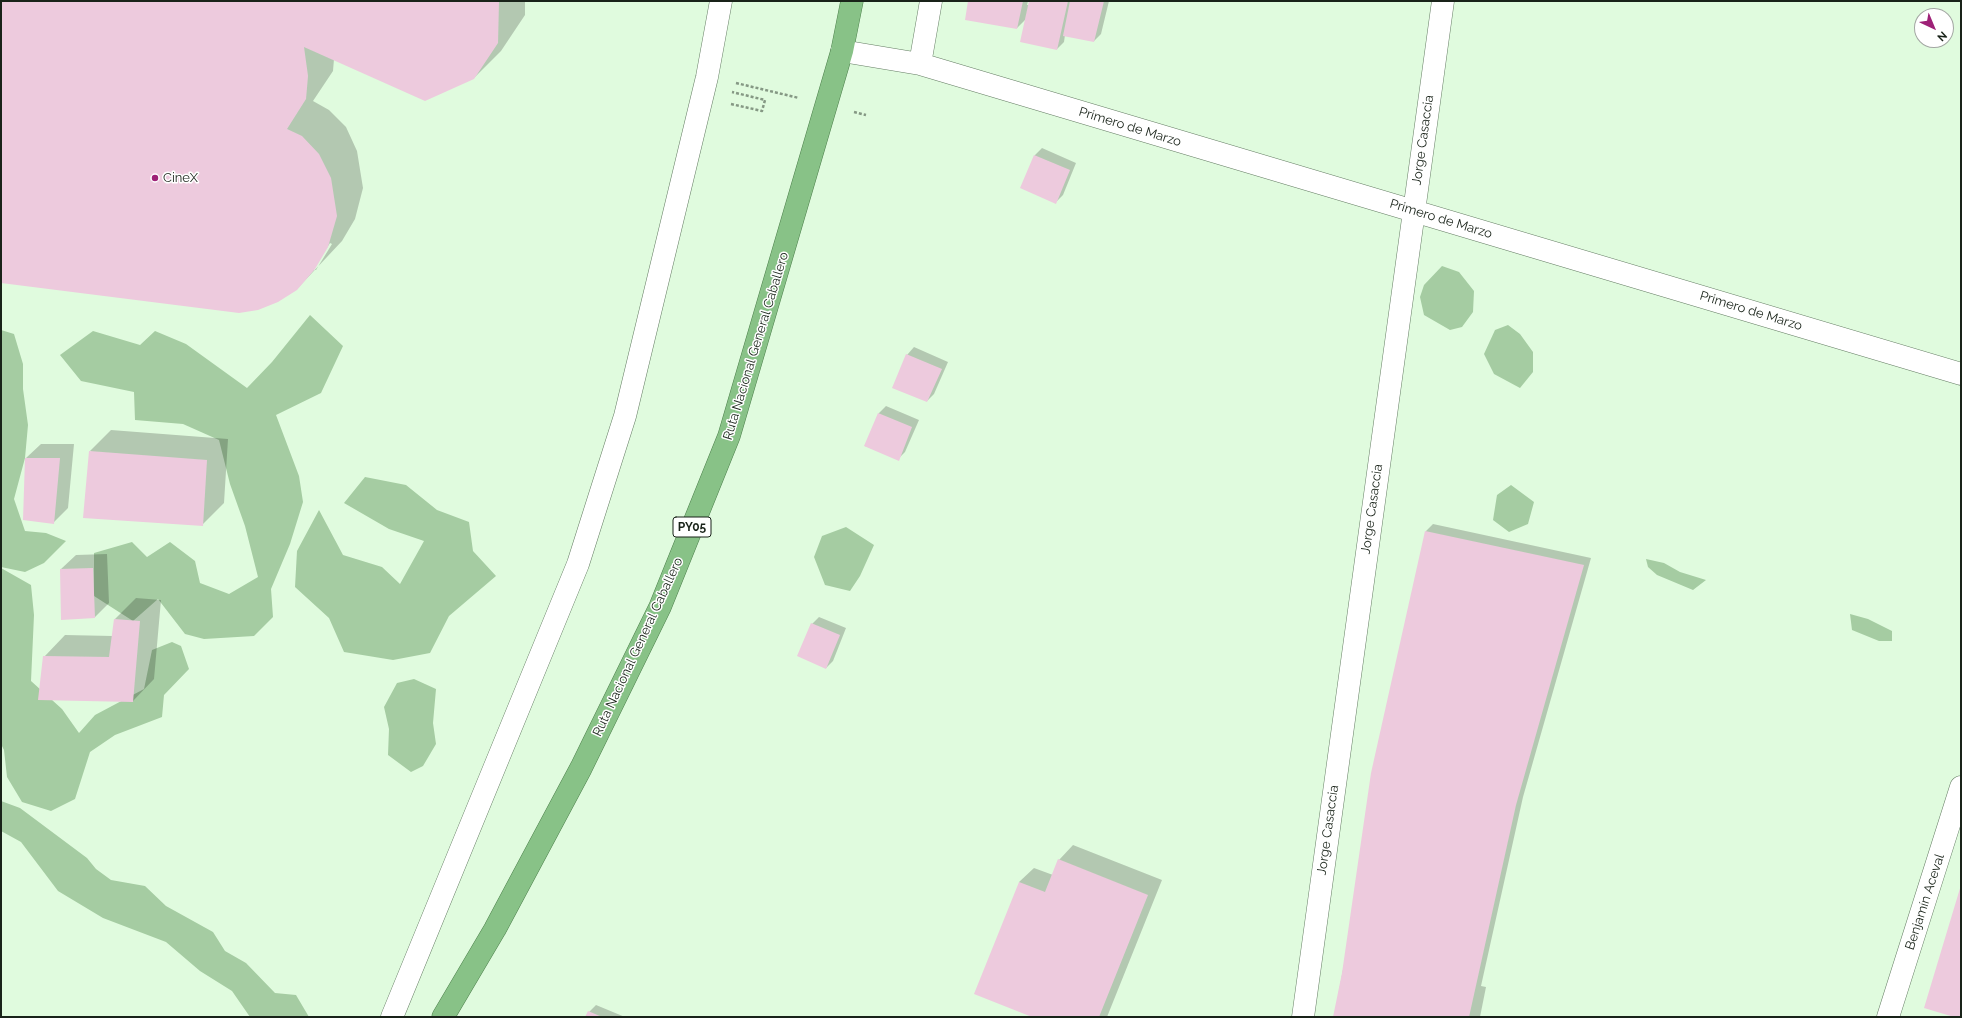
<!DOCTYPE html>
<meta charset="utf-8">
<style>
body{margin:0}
#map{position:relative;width:1962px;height:1018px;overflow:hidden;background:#e0fbde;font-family:Raleway,sans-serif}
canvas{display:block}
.frame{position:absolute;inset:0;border:2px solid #192319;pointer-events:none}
.north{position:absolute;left:1914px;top:8px;width:40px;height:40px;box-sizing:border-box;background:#fff;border:1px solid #a3a7a3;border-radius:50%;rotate:136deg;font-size:11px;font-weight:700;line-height:16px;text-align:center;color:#192319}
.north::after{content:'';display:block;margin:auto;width:14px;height:18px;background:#9e2177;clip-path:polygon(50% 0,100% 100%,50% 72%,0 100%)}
</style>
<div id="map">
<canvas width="1962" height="1018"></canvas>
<div class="frame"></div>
<div class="north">N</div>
</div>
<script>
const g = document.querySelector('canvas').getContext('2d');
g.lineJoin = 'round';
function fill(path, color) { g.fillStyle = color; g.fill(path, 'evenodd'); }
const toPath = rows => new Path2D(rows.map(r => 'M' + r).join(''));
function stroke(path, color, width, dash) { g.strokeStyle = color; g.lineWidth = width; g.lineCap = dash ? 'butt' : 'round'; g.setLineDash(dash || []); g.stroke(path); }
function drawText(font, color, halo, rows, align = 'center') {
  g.font = font + ' Raleway,sans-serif'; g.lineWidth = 3; g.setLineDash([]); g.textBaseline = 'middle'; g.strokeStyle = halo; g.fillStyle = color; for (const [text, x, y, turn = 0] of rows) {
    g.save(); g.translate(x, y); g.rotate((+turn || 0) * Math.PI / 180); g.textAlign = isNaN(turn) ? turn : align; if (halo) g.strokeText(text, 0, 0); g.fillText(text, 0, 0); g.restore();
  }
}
fill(toPath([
 [1442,266,1459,272,1474,291,1473,312,1462,327,1450,330,1424,315,1420,297,1424,285],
 [310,315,343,346,321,393,276,415,299,476,303,502,290,544,271,589,273,617,254,636,204,639,185,634,158,599,133,621,94,596,94,553,132,542,147,557,170,542,195,561,200,583,229,594,258,577,245,526,230,484,219,440,183,424,135,420,134,392,81,381,60,355,93,331,140,345,155,331,186,344,247,388,272,362],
 [1508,325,1520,334,1533,352,1533,372,1520,388,1494,374,1484,354,1495,330],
 [1,330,14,334,23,364,23,389,28,425,25,458,14,499,25,531,46,533,66,541,44,563,25,572,1,567],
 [365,477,406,485,437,510,469,522,473,551,496,576,449,616,430,653,393,660,344,652,329,618,295,587,297,551,319,510,343,555,382,567,400,584,424,541,389,529,344,503],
 [1511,485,1534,502,1528,524,1509,532,1493,520,1497,495],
 [846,527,874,545,860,576,850,591,825,585,814,557,822,536],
 [1646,559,1664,563,1680,572,1706,580,1693,590,1657,575,1648,567],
 [1,568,31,585,34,615,31,681,62,709,79,733,95,715,144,689,152,650,172,642,181,646,189,669,164,695,162,717,115,735,90,752,75,799,51,811,22,802,7,777,4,750,1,744],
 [1850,614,1868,619,1892,631,1892,641,1879,641,1852,630],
 [414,679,436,689,433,723,436,744,423,766,411,772,388,755,389,729,384,707,397,683],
 [1,801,20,808,87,858,96,869,111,880,145,886,166,906,213,932,225,951,246,963,275,993,296,995,309,1017,250,1017,232,991,200,971,166,942,103,918,58,891,21,842,1,831]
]), '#a5cca2');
fill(toPath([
 [1,1,525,1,525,15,501,51,474,78,334,59,333,71,313,101,329,110,346,127,357,151,363,188,355,219,342,241,296,290,1,282],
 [330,243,332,244,316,270,313,270],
 [969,1,1028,1,1027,5,1029,5,1030,1,1109,1,1101,34,1094,41,1065,35,1064,42,1057,49,1026,19,1017,28],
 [1042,148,1076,163,1063,195,1056,202,1022,188,1035,155],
 [914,347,948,362,934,394,927,401,907,355],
 [886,406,919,420,905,452,898,459,865,446,879,413],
 [111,430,228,439,224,503,202,525,90,451],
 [41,444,74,444,68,508,53,523,26,458],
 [1433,524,1591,558,1523,797,1481,986,1486,987,1480,1017,1334,1017,1426,531],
 [107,554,109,603,94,618,61,569,76,555],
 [136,598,161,600,154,679,133,701,44,657,65,635,113,636,115,619],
 [819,617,846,628,833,661,826,668,812,624],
 [1073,845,1162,880,1107,1017,1035,1017,1019,882,1034,868,1053,875,1059,860],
 [596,1005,625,1017,586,1017,589,1012]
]), '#0003');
fill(toPath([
 [1,1,499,1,498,43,474,79,425,101,304,47,308,76,306,99,287,129,302,136,319,154,331,178,337,216,328,247,315,269,297,290,278,302,258,310,239,313,1,283],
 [968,1,1023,1,1017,29,965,20],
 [1029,1,1068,1,1057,50,1020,42],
 [1070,1,1104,1,1094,42,1063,36],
 [1034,155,1070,170,1056,204,1020,188],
 [906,354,942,369,927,402,892,388],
 [878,413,912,427,899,461,864,446],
 [89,451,207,460,203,526,83,518],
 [25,458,60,458,54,524,23,520],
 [1425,531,1584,565,1516,805,1469,1017,1333,1017,1342,973,1371,773],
 [93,568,95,618,61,620,60,569],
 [114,619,140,621,133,702,38,700,43,656,109,657],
 [811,623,840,635,826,669,797,656],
 [1058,859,1148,895,1099,1017,1032,1017,974,994,1019,882,1045,892],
 [1961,885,1961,1017,1954,1017,1924,1008],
 [588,1011,602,1017,585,1017]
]), '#edcadd');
const minor = toPath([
 [842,51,920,64,1961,374],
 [920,64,931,1],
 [1303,1017,1443,1],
 [1888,1017,1961,787]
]);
const tertiary = toPath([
 [392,1017,578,564,625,416,707,77,721,1]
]);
const trunk = toPath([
 [443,1017,495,929,581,768,660,607,729,436,842,51,852,1]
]);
stroke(minor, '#657d64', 23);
stroke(tertiary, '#657d64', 23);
stroke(trunk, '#4e804d', 23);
stroke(toPath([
 [736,83,799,98],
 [731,104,762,111,765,100,732,92],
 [854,112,866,115]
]), '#859884', 2.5, [3, 2]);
stroke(minor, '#fff', 22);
stroke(tertiary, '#fff', 22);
stroke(trunk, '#88c287', 22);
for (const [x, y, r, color] of [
 [155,178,4,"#9e2177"]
]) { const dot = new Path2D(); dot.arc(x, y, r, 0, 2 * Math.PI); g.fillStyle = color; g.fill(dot); stroke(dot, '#fff', 1.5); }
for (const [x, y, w] of [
 [692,527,38]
]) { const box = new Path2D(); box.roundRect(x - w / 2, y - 10, w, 20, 3); g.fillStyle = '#fff'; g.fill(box); stroke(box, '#192319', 1); }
drawText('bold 12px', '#192319', null, [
 ["PY05",692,527]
]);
drawText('13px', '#192319', '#fff', [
 ["Primero de Marzo",1130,127,17],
 ["Jorge Casaccia",1423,140,-82],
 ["Primero de Marzo",1441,219,17],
 ["Primero de Marzo",1751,311,17],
 ["Ruta Nacional General Caballero",756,346,-73],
 ["Jorge Casaccia",1372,509,-82],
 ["Ruta Nacional General Caballero",638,647,-65],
 ["Jorge Casaccia",1328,830,-82],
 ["Benjamín Aceval",1925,902,-72]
]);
drawText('13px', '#192319', '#fff', [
 ["CineX",163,178]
], 'left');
</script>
